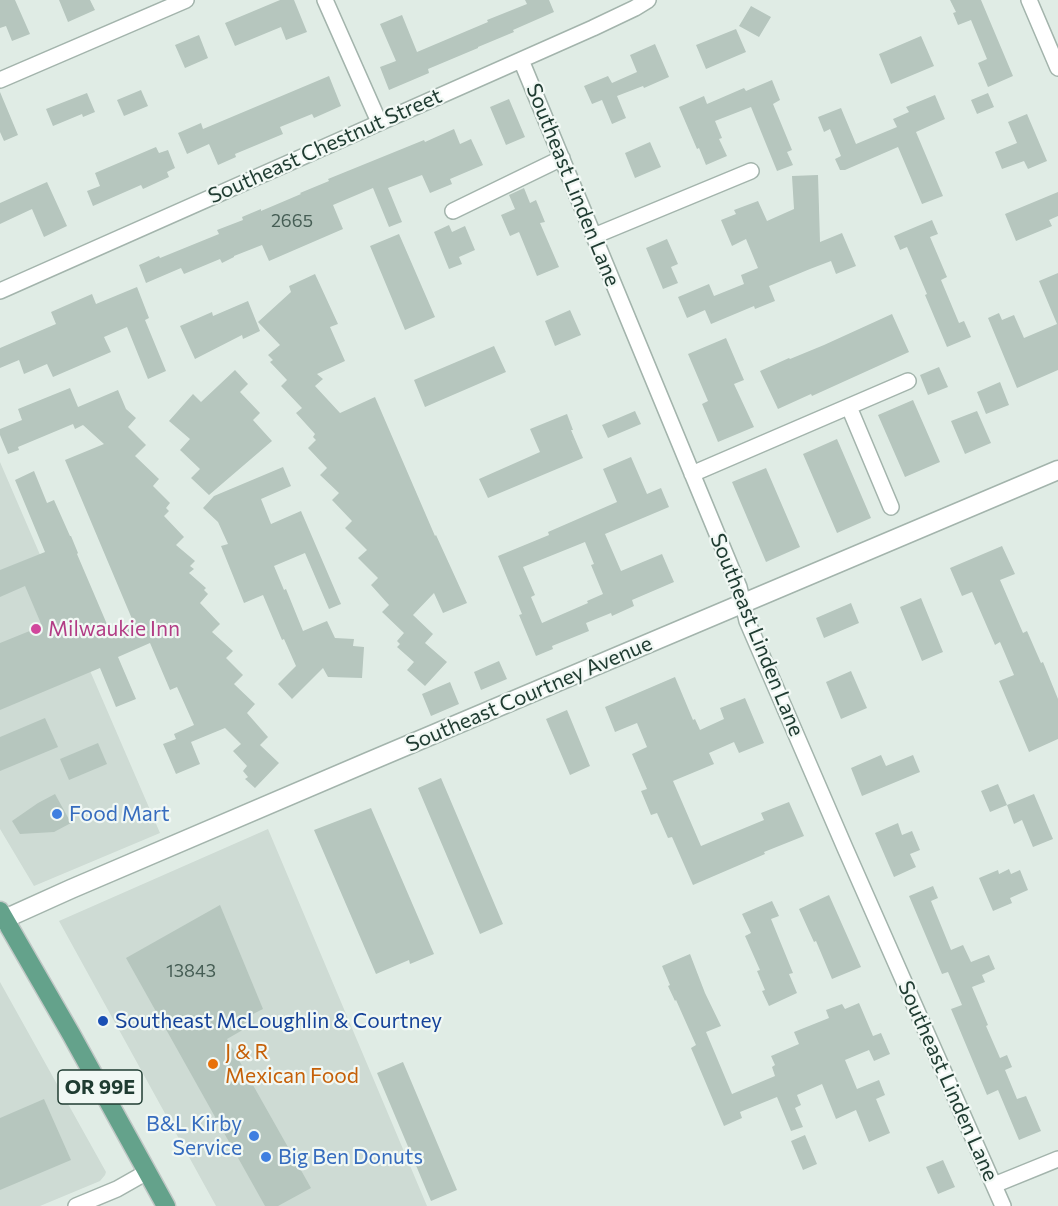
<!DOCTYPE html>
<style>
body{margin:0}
canvas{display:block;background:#e0ece5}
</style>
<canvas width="1058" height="1206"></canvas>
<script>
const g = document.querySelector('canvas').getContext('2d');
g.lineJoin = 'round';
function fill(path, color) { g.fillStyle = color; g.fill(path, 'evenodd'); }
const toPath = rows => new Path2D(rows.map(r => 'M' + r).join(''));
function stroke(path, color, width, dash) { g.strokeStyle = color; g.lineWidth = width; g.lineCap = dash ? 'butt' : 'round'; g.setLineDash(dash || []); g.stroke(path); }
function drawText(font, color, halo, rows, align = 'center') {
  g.font = font + ' Commissioner,sans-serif'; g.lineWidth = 4.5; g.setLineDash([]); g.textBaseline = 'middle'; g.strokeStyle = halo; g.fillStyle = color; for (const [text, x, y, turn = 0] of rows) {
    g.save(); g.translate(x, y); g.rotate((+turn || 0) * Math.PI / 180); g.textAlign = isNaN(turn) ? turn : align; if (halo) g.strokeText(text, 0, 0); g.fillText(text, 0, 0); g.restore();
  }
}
fill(toPath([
 [0,462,160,833,34,886,0,829],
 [268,829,427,1206,216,1206,59,921],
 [0,982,106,1172,105,1175,100,1181,40,1206,0,1206]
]), '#cedbd4');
fill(toPath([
 [0,0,15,0,30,34,12,41,6,26,0,28],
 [59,0,90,0,95,10,68,22],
 [280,0,294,0,307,32,286,40,281,27,235,46,225,23],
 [525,0,549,0,554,12,513,30,514,32,478,47,478,48,428,69,429,73,389,90,380,67,396,61,380,24,402,15,417,52,488,22,487,20,527,4],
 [950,0,981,0,1013,76,988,87,978,63,987,59,971,20,958,25,953,13,956,12],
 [751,6,771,17,759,37,739,26],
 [736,29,746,52,706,69,696,45],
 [199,35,208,58,185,68,175,45],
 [921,36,934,66,891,84,879,54],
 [655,44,669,77,644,88,643,86,617,96,626,118,612,124,602,100,592,104,584,86,608,76,612,83,637,72,630,55],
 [329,76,341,106,314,118,312,114,280,127,283,134,235,154,236,157,218,165,209,144,187,154,178,133,201,123,203,129],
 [772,80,780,100,773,104,792,150,787,152,793,165,777,171,751,107,715,121,722,138,719,139,727,156,706,165,699,148,697,149,679,107,704,96,707,104,744,88,746,91],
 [141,90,148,106,124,116,117,100],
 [0,92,18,135,4,141,0,132],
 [87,93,95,112,83,117,82,114,53,126,46,109],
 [988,93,994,107,977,114,971,100],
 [935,95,945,119,916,132,943,196,922,204,898,147,845,170,840,170,835,159,841,156,830,129,824,132,818,117,841,108,856,144,897,127,893,119,909,112,906,107],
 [509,99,525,137,506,145,490,107],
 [1027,114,1047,161,1028,169,1024,161,1002,169,995,152,1017,143,1008,122],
 [454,129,460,144,471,139,483,165,450,179,452,184,430,193,422,175,388,188,402,222,389,227,373,188,333,205,343,229,269,261,262,245,234,256,234,257,222,263,220,259,184,274,181,268,146,283,139,265,159,256,160,258,219,234,217,230,243,220,242,217,261,209,261,211,301,194,300,193,329,181,328,179,424,140,425,142],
 [650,142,661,167,635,178,625,153],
 [156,147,159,153,168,150,175,168,167,172,169,177,143,189,141,185,93,206,87,191,100,186,95,173],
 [818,175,820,242,842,233,856,266,836,274,831,261,810,269,769,286,775,301,755,309,754,306,711,324,705,310,687,318,678,297,709,284,714,296,744,284,741,275,758,268,746,239,732,246,721,220,736,214,734,210,758,201,767,221,794,209,792,176],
 [47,182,67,226,44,237,32,209,0,224,0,203],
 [524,188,530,203,536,200,545,222,540,223,559,267,537,276,519,232,510,236,501,215,515,209,509,195],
 [1058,192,1058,216,1049,220,1052,226,1016,241,1005,214],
 [932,220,938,234,930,237,947,277,941,280,959,323,964,321,971,337,947,347,925,295,927,294,907,247,900,250,894,236],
 [449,225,452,232,465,226,475,250,459,257,462,264,449,269,434,232],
 [399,234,435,317,405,330,370,246],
 [667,239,678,264,671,267,678,283,663,289,646,248],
 [1058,273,1058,370,1017,388,988,318,999,313,1002,320,1014,315,1024,338,1057,324,1039,281],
 [315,274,338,324,330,327,345,361,317,374,323,379,315,386,340,413,375,397,435,536,436,535,467,603,443,613,434,593,413,615,433,634,425,643,447,662,425,686,407,670,414,662,397,647,400,644,397,641,404,633,382,612,389,605,371,585,378,578,358,558,367,550,345,528,352,521,332,500,339,493,320,475,327,468,308,448,316,440,313,437,315,434,296,413,302,408,281,386,287,380,270,362,273,360,268,355,280,345,258,322,291,292,289,286],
 [137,287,149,318,145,320,166,371,148,379,127,327,104,337,111,352,53,377,47,364,24,374,19,360,0,368,0,348,56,324,51,312,92,294,96,304],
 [248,301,260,331,243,339,242,335,195,359,180,326,212,312,213,316],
 [570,310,581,335,555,346,545,321],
 [892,314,909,352,812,396,811,394,778,409,760,371,789,358,790,359,824,345],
 [726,338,744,380,734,384,754,427,718,442,702,404,708,401,688,354],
 [494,346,506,372,425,407,414,380],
 [939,367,948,387,928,395,920,375],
 [235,370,248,384,240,392,260,413,253,420,272,441,209,495,191,478,200,469,180,450,190,439,169,421,193,394,201,402],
 [1000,382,1009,405,986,414,977,392],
 [70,388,78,407,118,390,126,409,136,418,128,427,146,445,135,456,159,479,153,486,170,503,166,508,169,511,164,516,184,537,176,545,195,561,190,566,194,569,189,573,206,588,204,590,208,594,200,603,220,624,212,632,233,651,226,658,243,675,234,684,255,704,247,713,268,737,260,745,279,763,255,788,245,779,248,777,243,771,247,766,233,751,241,744,225,728,191,742,200,764,176,774,163,744,176,739,174,734,194,725,177,687,170,690,150,643,118,657,136,699,116,707,100,668,0,710,0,643,42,626,25,586,0,597,0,570,45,552,15,480,34,471,47,503,54,500,70,536,71,536,78,553,77,554,112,636,135,626,65,460,104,444,83,425,75,429,73,424,18,447,19,450,8,454,0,435,0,429,22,420,18,409],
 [913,400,940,462,905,477,878,415],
 [635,411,641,424,608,438,602,425],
 [977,411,991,443,965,454,951,421],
 [567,414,573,430,571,430,583,458,488,498,479,479,540,452,530,429],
 [837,439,871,518,837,533,803,454],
 [631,457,647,494,661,488,669,507,605,534,621,571,662,554,674,582,632,600,634,606,612,616,611,613,586,623,589,631,552,646,553,649,536,656,519,615,522,614,498,556,549,535,548,532,617,502,603,469],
 [585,542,594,564,591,565,603,594,587,601,588,603,542,623,531,597,535,595,523,567],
 [283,467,291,486,261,499,271,524,301,511,341,604,329,609,305,553,274,566,284,590,286,589,303,631,327,621,335,638,354,639,353,646,364,647,362,678,328,677,323,668,292,699,278,684,296,666,284,639,282,640,263,595,244,603,221,546,228,544,218,522,203,508,214,496],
 [766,468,800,547,766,562,732,482],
 [1002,546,1015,574,1000,580,1023,633,1027,631,1041,663,1043,662,1058,699,1058,739,1029,752,999,681,1014,675,1000,642,995,645,972,592,962,596,950,568],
 [921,598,943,652,922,661,900,607],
 [851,603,859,623,824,638,816,618],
 [499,661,507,679,481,690,474,672],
 [851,671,867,708,841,719,826,682],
 [675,677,693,720,695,719,700,730,724,719,720,708,745,698,764,743,739,753,734,742,709,753,714,764,673,781,701,846,764,820,761,813,789,802,804,836,764,852,765,854,693,885,672,837,668,838,657,813,651,815,641,791,647,789,632,754,647,747,637,723,615,732,605,707],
 [450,682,459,704,431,716,422,694],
 [567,710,590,766,570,775,546,719],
 [45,718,58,747,0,771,0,737],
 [98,743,107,764,69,780,60,759],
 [881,755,886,766,913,755,920,772,862,796,851,768],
 [441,778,503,924,480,934,418,788],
 [998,784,1007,805,990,812,981,791],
 [55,794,71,823,54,832,20,834,12,821,38,803],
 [1034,794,1053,839,1033,847,1022,820,1014,824,1007,805],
 [371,808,434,954,410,964,409,960,376,974,314,830],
 [898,823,902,835,912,831,920,850,910,854,916,867,894,877,875,833],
 [1009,869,1011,874,1020,870,1028,890,1010,898,1012,903,993,911,979,878,998,870,999,874],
 [933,886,938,898,931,901,951,950,963,945,971,962,989,955,995,969,982,975,985,982,972,987,988,1025,986,1026,1000,1058,1007,1055,1012,1067,1005,1070,1017,1099,1026,1096,1041,1131,1019,1140,998,1090,987,1095,951,1009,962,1005,948,972,942,974,909,896],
 [829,895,861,967,832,979,816,941,814,942,799,909],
 [772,901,779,916,771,919,793,973,789,974,797,993,769,1006,762,991,765,990,757,971,760,970,745,936,751,933,742,914],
 [220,905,263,1009,249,1016,253,1024,227,1039,311,1188,278,1206,265,1206,126,958],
 [690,954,705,993,721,1026,706,1032,732,1094,775,1076,772,1067,775,1065,771,1056,799,1044,794,1032,829,1018,826,1010,842,1004,845,1009,859,1003,873,1036,881,1033,890,1054,874,1061,869,1050,845,1060,857,1089,879,1080,885,1095,876,1099,890,1133,869,1142,856,1110,836,1119,822,1084,797,1095,801,1105,795,1108,803,1127,791,1131,777,1097,740,1112,742,1118,724,1126,691,1048,696,1045,676,1000,675,1001,668,986,670,985,662,966],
 [403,1062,457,1190,431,1201,377,1073],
 [44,1099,71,1160,0,1190,0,1118],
 [805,1135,817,1164,803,1170,791,1141],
 [943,1160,955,1187,938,1194,926,1167]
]), '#b6c6be');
const minor = toPath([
 [325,0,379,122],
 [1029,0,1058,68],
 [521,60,739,587,747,621,845,848,1003,1206],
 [0,80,186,0],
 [453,211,562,158],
 [594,236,751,171],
 [0,291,593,28,635,8,648,0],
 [849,407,891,507],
 [692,474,908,381],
 [994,1185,1058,1159],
 [76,1206,117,1189,147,1172]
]);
const tertiary = toPath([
 [0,921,71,889,368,762,1058,470]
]);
const primary = toPath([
 [0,911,71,1034,166,1206]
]);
stroke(minor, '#a3b4ac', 18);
stroke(tertiary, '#a3b4ac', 21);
stroke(primary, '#c1c8c6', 21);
stroke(minor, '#fff', 15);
stroke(tertiary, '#fff', 18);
stroke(primary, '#64a28b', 18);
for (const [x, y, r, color] of [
 [36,629,6,"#d1479c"],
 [57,814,6,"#3f7fe0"],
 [103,1021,6,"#1a4fb4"],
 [213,1064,6,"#e8710a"],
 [254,1136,6,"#3f7fe0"],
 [266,1157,6,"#3f7fe0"]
]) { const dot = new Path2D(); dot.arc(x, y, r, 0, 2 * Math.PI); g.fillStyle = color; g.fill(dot); stroke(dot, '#f1f8f4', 2); }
drawText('18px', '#465e55', null, [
 ["2665",292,221],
 ["13843",191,971]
]);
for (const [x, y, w] of [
 [100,1087,84]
]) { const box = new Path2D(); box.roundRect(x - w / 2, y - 17, w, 34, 4.5); g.fillStyle = '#f1f8f4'; g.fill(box); stroke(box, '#203c32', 1.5); }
drawText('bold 20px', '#203c32', null, [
 ["OR 99E",100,1087]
]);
drawText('21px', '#203c32', '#f1f8f4', [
 ["Southeast Chestnut Street",325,146,-24],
 ["Southeast Linden Lane",573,185,68],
 ["Southeast Linden Lane",757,635,68],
 ["Southeast Courtney Avenue",529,694,-23],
 ["Southeast Linden Lane",948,1081,66]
]);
drawText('21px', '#b23c85', '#f1f8f4', [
 ["Milwaukie Inn",48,629]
], 'left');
drawText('21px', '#366cbe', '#f1f8f4', [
 ["Food Mart",69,814],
 ["B&L Kirby",242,1124,"right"],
 ["Service",242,1148,"right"],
 ["Big Ben Donuts",278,1157]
], 'left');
drawText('21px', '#164399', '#f1f8f4', [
 ["Southeast McLoughlin & Courtney",115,1021]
], 'left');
drawText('21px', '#c56008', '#f1f8f4', [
 ["J & R",225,1052],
 ["Mexican Food",225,1076]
], 'left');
</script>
